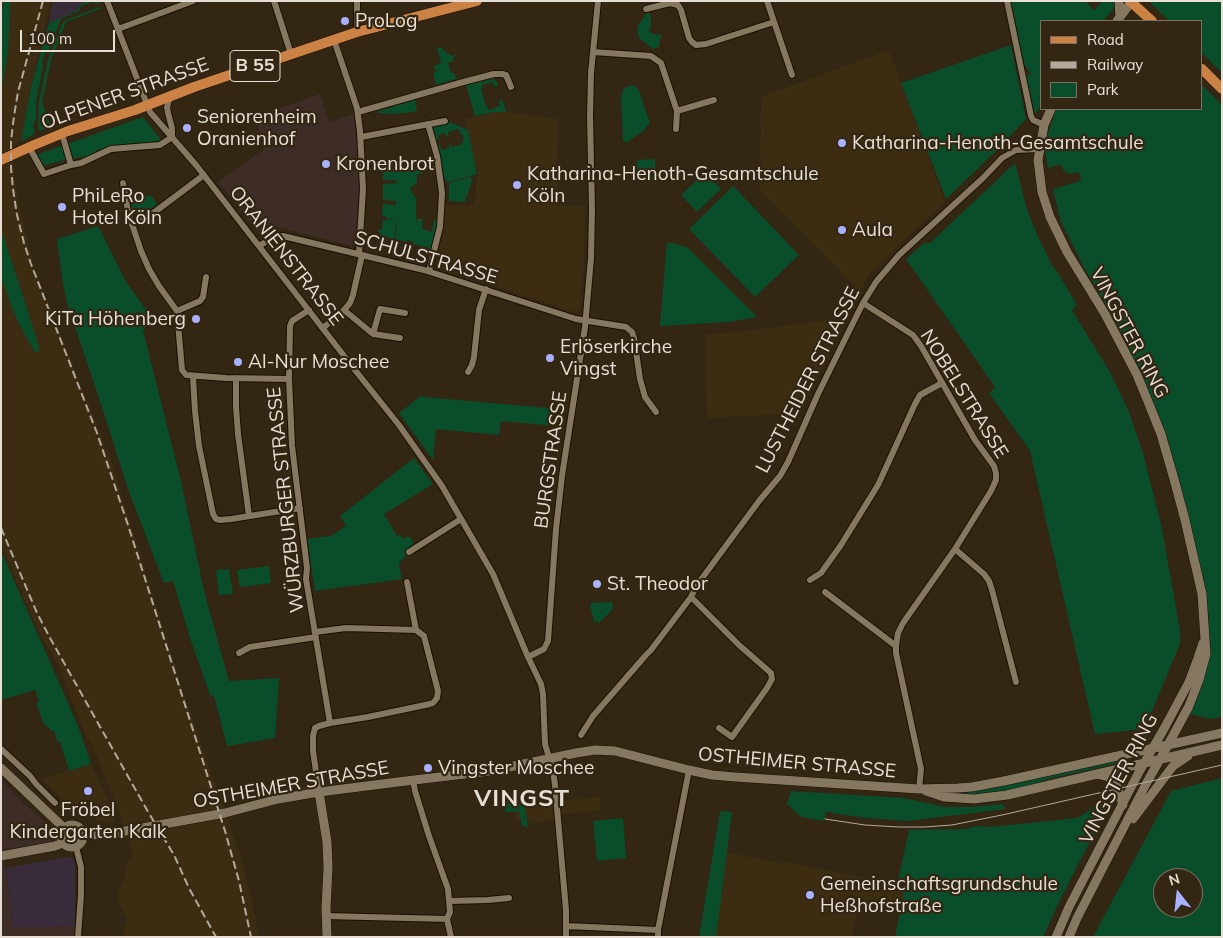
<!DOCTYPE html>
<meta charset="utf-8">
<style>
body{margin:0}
#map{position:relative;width:1223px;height:938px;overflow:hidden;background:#332714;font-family:Mulish,sans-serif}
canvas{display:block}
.frame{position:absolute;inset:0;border:2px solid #e7dfd3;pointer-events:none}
.legend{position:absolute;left:1040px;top:20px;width:162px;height:90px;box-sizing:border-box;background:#332714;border:1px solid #7b7160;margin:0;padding:6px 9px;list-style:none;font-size:15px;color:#e7dfd3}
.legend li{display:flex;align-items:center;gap:10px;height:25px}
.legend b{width:25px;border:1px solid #7b7160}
.north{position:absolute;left:1153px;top:868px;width:50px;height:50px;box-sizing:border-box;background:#332714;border:1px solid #7b7160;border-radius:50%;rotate:344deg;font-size:14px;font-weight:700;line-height:20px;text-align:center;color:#e7dfd3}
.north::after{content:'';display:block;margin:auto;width:18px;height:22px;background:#a9b0fc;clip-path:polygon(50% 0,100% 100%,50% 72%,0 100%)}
.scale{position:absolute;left:20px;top:30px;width:95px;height:22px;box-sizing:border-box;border:2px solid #e7dfd3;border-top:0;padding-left:6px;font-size:15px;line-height:18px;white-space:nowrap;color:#e7dfd3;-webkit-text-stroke:4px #332714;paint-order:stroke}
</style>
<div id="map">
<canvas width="1223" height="938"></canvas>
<div class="frame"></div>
<ul class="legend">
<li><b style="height:6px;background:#cc8244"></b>Road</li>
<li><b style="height:6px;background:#b4aa9c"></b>Railway</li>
<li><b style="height:14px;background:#094d2a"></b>Park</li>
</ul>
<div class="north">N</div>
<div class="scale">100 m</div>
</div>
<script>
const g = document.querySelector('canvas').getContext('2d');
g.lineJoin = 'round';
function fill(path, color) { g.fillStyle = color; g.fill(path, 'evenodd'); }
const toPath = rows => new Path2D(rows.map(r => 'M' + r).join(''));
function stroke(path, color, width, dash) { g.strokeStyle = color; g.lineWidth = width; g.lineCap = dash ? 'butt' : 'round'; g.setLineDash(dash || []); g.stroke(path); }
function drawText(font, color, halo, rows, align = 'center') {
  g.font = font + ' Mulish,sans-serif'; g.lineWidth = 4.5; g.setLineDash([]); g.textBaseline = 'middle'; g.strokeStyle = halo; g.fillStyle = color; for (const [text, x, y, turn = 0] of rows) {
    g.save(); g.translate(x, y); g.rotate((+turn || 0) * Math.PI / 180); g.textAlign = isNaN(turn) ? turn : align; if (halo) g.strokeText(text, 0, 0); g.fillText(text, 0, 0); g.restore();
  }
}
fill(toPath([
 [53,1,84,1,75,12,49,23],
 [67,857,73,858,75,866,75,926,13,928,6,868]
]), '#382c3b');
fill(toPath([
 [320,94,329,122,354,114,358,157,359,184,356,240,355,244,351,246,278,227,262,234,259,233,218,182,265,148,255,117],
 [1,777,8,787,19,799,49,826,56,837,45,844,3,849,13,928,75,926,74,937,1,937]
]), '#3e2c26');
fill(toPath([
 [1,1,51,1,31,87,21,142,14,145,13,164,18,201,34,266,40,282,111,461,186,701,241,857,253,907,259,937,123,937,127,918,118,901,118,891,123,884,127,862,133,858,122,819,93,747,85,734,59,666,36,627,1,545],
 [889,50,945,201,868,275,861,292,760,190,761,97],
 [494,112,506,112,558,119,557,205,585,206,584,259,580,311,577,313,439,268,436,266,435,264,441,235,445,205,475,206,476,184,478,177,465,119],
 [845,318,801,413,707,418,705,335,736,332],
 [91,764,114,813,114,822,100,821,83,816,67,803,42,779],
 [599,797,600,799,601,810,554,815,555,820,529,824,528,819,517,822,514,809,526,807,525,802,551,798,552,802],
 [729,853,785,864,786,862,906,886,900,912,859,904,852,937,708,937,724,855]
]), '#3c2c12');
fill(toPath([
 [4,1,10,1,10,12,8,53,1,93,1,17],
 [84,1,100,2,97,4,92,2,81,6,79,11,77,12,61,19,48,52,45,53,42,63,43,66,36,101,36,120,34,122,33,128,35,129,33,135,21,142,31,87,49,23,75,12],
 [1011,1,1085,1,1094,10,1103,1,1113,1,1114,5,1113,10,1103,21,1042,21,1042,105,1036,113,1031,109,1025,77,1031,74,1023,63],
 [1149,1,1222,1,1222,73,1202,53,1202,21,1169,21],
 [99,7,102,8,66,22,51,60,42,102,51,127,40,131,38,129,39,101,48,60,62,24,66,20],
 [647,12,649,13,651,16,651,27,649,30,651,33,658,35,661,34,662,37,660,37,659,47,653,49,639,38,637,27],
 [1011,45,1026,119,994,153,946,199,901,83],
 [442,47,443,51,446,51,447,54,450,54,451,56,456,55,457,56,453,57,454,61,448,63,451,73,454,73,456,78,462,77,436,85,433,73,436,72,435,67,432,67,441,63,437,48],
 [493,79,496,80,498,86,494,87,493,82,482,85,482,88,481,89,486,107,488,107,489,110,500,106,499,101,503,100,506,112,494,112,475,116,466,85],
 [634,85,639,91,650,123,643,131,626,143,623,140,621,96,623,90,626,87],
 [1202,85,1222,105,1222,716,1211,719,1190,714,1209,654,1209,618,1206,602,1189,519,1174,461,1154,404,1121,331,1085,269,1061,222,1053,189,1081,181,1079,172,1068,174,1067,171,1064,172,1061,164,1048,168,1044,146,1056,109,1202,109],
 [415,100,417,109,414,112,393,114,379,113,376,112],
 [143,117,162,141,159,143,96,150,93,155,65,160,42,166,36,155],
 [447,122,454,124,468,130,477,174,450,182,445,180,438,145,440,145,442,150,449,148,449,143,452,147,463,144,462,140,464,139,462,134,460,134,459,129,448,132,449,136,447,137,445,133,438,135,439,139,436,140,432,128,433,126],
 [655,159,656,181,637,182,637,160],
 [1015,163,1027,210,1039,239,1053,267,1058,273,1077,305,1072,310,1111,374,1129,412,1143,453,1161,524,1180,630,1180,644,1145,728,1126,731,1095,734,1030,451,989,393,995,387,906,259,924,243,930,243],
 [426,169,426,171,422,171,422,174,417,174,417,183,415,183,414,186,411,187,411,192,414,194,416,198,416,222,417,222,417,219,423,219,422,229,432,232,434,219,437,220,431,252,428,252,429,248,413,244,413,242,407,240,407,242,395,239,397,223,396,223,394,239,380,236,380,232,378,231,379,229,382,230,383,220,397,220,386,219,386,217,382,216,383,204,396,205,396,201,383,200,383,184,397,183,396,180,383,180,383,171],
 [705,172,721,189,697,212,681,195],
 [471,177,472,180,465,202,449,201,449,183],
 [733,186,799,255,755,297,689,229],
 [152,196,157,205,144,213,132,213,130,197],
 [98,226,126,282,152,318,143,331,181,481,204,591,229,681,279,678,275,738,227,746,214,696,210,695,190,638,173,581,164,583,128,489,102,407,67,303,63,284,57,239],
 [1,229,29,315,39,347,39,350,38,352,35,352,19,324,13,310,1,277],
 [667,242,687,247,757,317,728,322,660,326],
 [421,396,424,397,559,409,556,426,501,421,499,435,436,429,433,460,399,413],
 [414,458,433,484,384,514,397,536,400,535,403,539,410,536,413,542,413,546,409,555,404,558,400,562,399,565,402,579,315,591,307,539,331,536,346,526,340,516],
 [1,551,78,726,91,764,69,771,60,742,57,741,54,731,52,731,44,724,36,703,39,701,35,690,1,700],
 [269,566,271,583,240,587,237,570],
 [229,569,233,594,219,595,216,570],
 [612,602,613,609,599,623,594,621,590,605,592,603],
 [1130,756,1128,761,1048,779,1021,788,978,795,960,794],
 [1222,778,1222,937,1093,937,1171,791],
 [1163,878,1193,878,1193,908,1163,908],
 [791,791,903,798,945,807,972,807,1003,804,1005,809,908,821,866,818,826,812,824,821,801,817,787,804],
 [508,793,514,806,524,803,528,827,526,827,522,825,519,811,509,812,505,811,503,796],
 [1108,803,1108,806,1060,900,1043,937,895,937,906,883,898,881,909,830,965,829,977,826,991,827,1077,818,1098,805],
 [720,811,732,812,716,937,699,937],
 [623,818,626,858,597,861,593,821]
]), '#094d2a');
const street = toPath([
 [107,1,150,112,196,165,355,370,399,425,442,486,493,574,528,657,541,684,543,694,545,744,553,771,555,785,566,910,566,937],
 [274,1,291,54],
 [767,1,792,75],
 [1007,1,1031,116,1033,120,1044,125],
 [646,9,670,3,678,5,681,10,689,38,692,42,696,45,706,44,774,22],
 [118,29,193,1],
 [357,32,357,1],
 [334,40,357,108,360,131,363,189,359,254],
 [593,52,651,56,661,63,677,111,714,100],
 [358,112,467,81,494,74,502,74,506,75,511,87],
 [428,124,437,156,442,193,440,227,429,271],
 [676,129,677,111],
 [172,137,172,128,168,113,167,107,169,100,174,96],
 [361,137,445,121],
 [29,147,44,174,71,165,62,134],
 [71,165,81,163,111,149,160,145,172,137],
 [123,183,128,212,141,251,149,269,159,286,177,311,182,370,186,375,226,378,289,379],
 [132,225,156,211,204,175],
 [259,246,272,238,277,236,283,236,424,270,576,319,626,327,632,332,634,338,640,379,645,397,656,412],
 [863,303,913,335,921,346,975,440,994,466,996,473,996,480,991,491,955,549,903,623,898,633,896,646,896,653,921,769,919,789],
 [309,310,292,321,290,326,289,379,292,446,307,568,306,579,330,723,319,726,315,728,313,736,313,751,319,792],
 [344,310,373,334,400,338],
 [177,311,200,301,203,297,206,277],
 [323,328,344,310,350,303,353,295,362,255],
 [373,334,380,309,405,313],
 [468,372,472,365,474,357,479,310,486,289],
 [193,377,195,411,199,446,213,514,216,519,220,520,231,519,300,508],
 [236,378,236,407,238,434,249,516],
 [955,549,984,574,989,581,992,590,1016,682],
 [409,552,461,519],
 [810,580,821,573,841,545,878,485,915,404,920,395,942,383],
 [407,582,416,630],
 [825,592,896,646],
 [691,597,739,645,771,673,772,679,767,688,732,737,719,728],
 [315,632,346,628,416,630,424,636,438,691,437,698,433,703,430,704,368,717,330,723],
 [239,653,250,647,316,637],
 [528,657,544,649,548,641,556,529,562,476,585,327,591,258,592,209,590,116,591,73,598,1],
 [581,735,593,716,646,655,651,650,691,597,697,585,759,501,780,476,788,462,818,394,854,321,863,303,876,282,899,255,983,178,1002,158,1016,150,1039,149],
 [1,749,30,776,36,784,55,803],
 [413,780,415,791,429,836,448,889,450,912,447,919,451,937],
 [76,847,81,867,81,895,78,937],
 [450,901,488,900,509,898],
 [326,916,447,919],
 [566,926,658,930],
 [658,937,658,930,689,770]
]);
const secondary = toPath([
 [1119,1,1120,17],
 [1117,21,1132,1],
 [1051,109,1044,125,1038,160,1042,192,1050,217,1067,252,1105,314,1137,375,1149,404,1161,434,1174,479,1185,520,1202,594,1206,654,1199,680,1189,706,1168,745,1146,784,1077,918,1069,937],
 [1,768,64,828],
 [1097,774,1106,776,1114,780,1119,792,1123,805],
 [926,791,944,797,974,799,1007,795,1222,745],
 [319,792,327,842,328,867,326,909,327,937],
 [1133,819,1173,766,1188,756],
 '61 836a11 11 0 1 1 22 0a11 11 0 1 1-22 0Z',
 [83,836,120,832,225,813,278,799,319,792,406,781,490,771,576,753,595,750,615,751,689,770,712,775,735,777,919,789,958,788,972,787,1004,781,1222,733],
 [1,856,55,846,63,843],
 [1056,937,1069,907,1139,772,1165,727,1189,682,1198,658,1203,643]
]);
const primary = toPath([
 [1130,1,1152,21],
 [1202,69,1222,89],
 [1,160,34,145,68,131,135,110,194,87,357,32,477,1]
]);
stroke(street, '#1b1000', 8);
stroke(secondary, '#1b1000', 10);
stroke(primary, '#1b1000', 11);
stroke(street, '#867761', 6);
stroke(secondary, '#867761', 9);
stroke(primary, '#cc8244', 10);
stroke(toPath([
 [825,819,865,825,899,827,924,827,952,825,1002,815,1222,765]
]), '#b4aa9c', 1);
stroke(toPath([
 [43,1,18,92,14,116,11,141,11,168,13,189,17,215,24,243,31,264,97,433,128,525,225,831,239,881,251,937],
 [1,528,37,613,50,638,147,810,174,855,189,888,216,937]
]), '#b4aa9c', 2, [8, 4]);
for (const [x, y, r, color] of [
 [345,21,5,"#a9b0fc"],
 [187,128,5,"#a9b0fc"],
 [842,143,5,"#a9b0fc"],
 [326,164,5,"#a9b0fc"],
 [517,185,5,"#a9b0fc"],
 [62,207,5,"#a9b0fc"],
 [842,230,5,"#a9b0fc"],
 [196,319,5,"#a9b0fc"],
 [550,358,5,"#a9b0fc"],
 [238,362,5,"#a9b0fc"],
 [597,584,5,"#a9b0fc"],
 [428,768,5,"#a9b0fc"],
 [88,791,5,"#a9b0fc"],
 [810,895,5,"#a9b0fc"]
]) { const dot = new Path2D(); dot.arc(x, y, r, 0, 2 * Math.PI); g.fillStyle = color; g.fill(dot); stroke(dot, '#332714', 2); }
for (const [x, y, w] of [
 [255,66,50]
]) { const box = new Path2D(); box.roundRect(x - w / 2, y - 15.5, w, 31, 4); g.fillStyle = '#332714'; g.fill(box); stroke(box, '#e7dfd3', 1); }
drawText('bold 18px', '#e7dfd3', null, [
 ["B 55",255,66]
]);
drawText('19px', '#e7dfd3', '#332714', [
 ["ProLog",355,21],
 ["Seniorenheim",197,117],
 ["Oranienhof",197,139],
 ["Katharina-Henoth-Gesamtschule",852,143],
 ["Kronenbrot",336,164],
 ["Katharina-Henoth-Gesamtschule",527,174],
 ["Köln",527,196],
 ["PhiLeRo",72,196],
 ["Hotel Köln",72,218],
 ["Aula",852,230],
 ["KiTa Höhenberg",186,319,"right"],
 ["Erlöserkirche",560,347],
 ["Vingst",560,369],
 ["Al-Nur Moschee",248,362],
 ["St. Theodor",607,584],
 ["Vingster Moschee",438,768],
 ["Fröbel",88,810,"center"],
 ["Kindergarten Kalk",88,832,"center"],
 ["Gemeinschaftsgrundschule",820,884],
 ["Heßhofstraße",820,906]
], 'left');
drawText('19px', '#e7dfd3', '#332714', [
 ["OLPENER STRASSE",125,94,-20],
 ["ORANIENSTRASSE",286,256,52],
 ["SCHULSTRASSE",426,258,16],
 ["VINGSTER RING",1129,333,62],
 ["LUSTHEIDER STRASSE",808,380,-63],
 ["NOBELSTRASSE",964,394,58],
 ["BURGSTRASSE",551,460,-82],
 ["WÜRZBURGER STRASSE",286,500,-96],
 ["OSTHEIMER STRASSE",797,763,5],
 ["VINGSTER RING",1119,779,-62],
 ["OSTHEIMER STRASSE",291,785,-10]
]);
g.letterSpacing = '1px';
drawText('bold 24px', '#e7dfd3', '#332714', [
 ["VINGST",522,799]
]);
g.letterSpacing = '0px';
</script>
